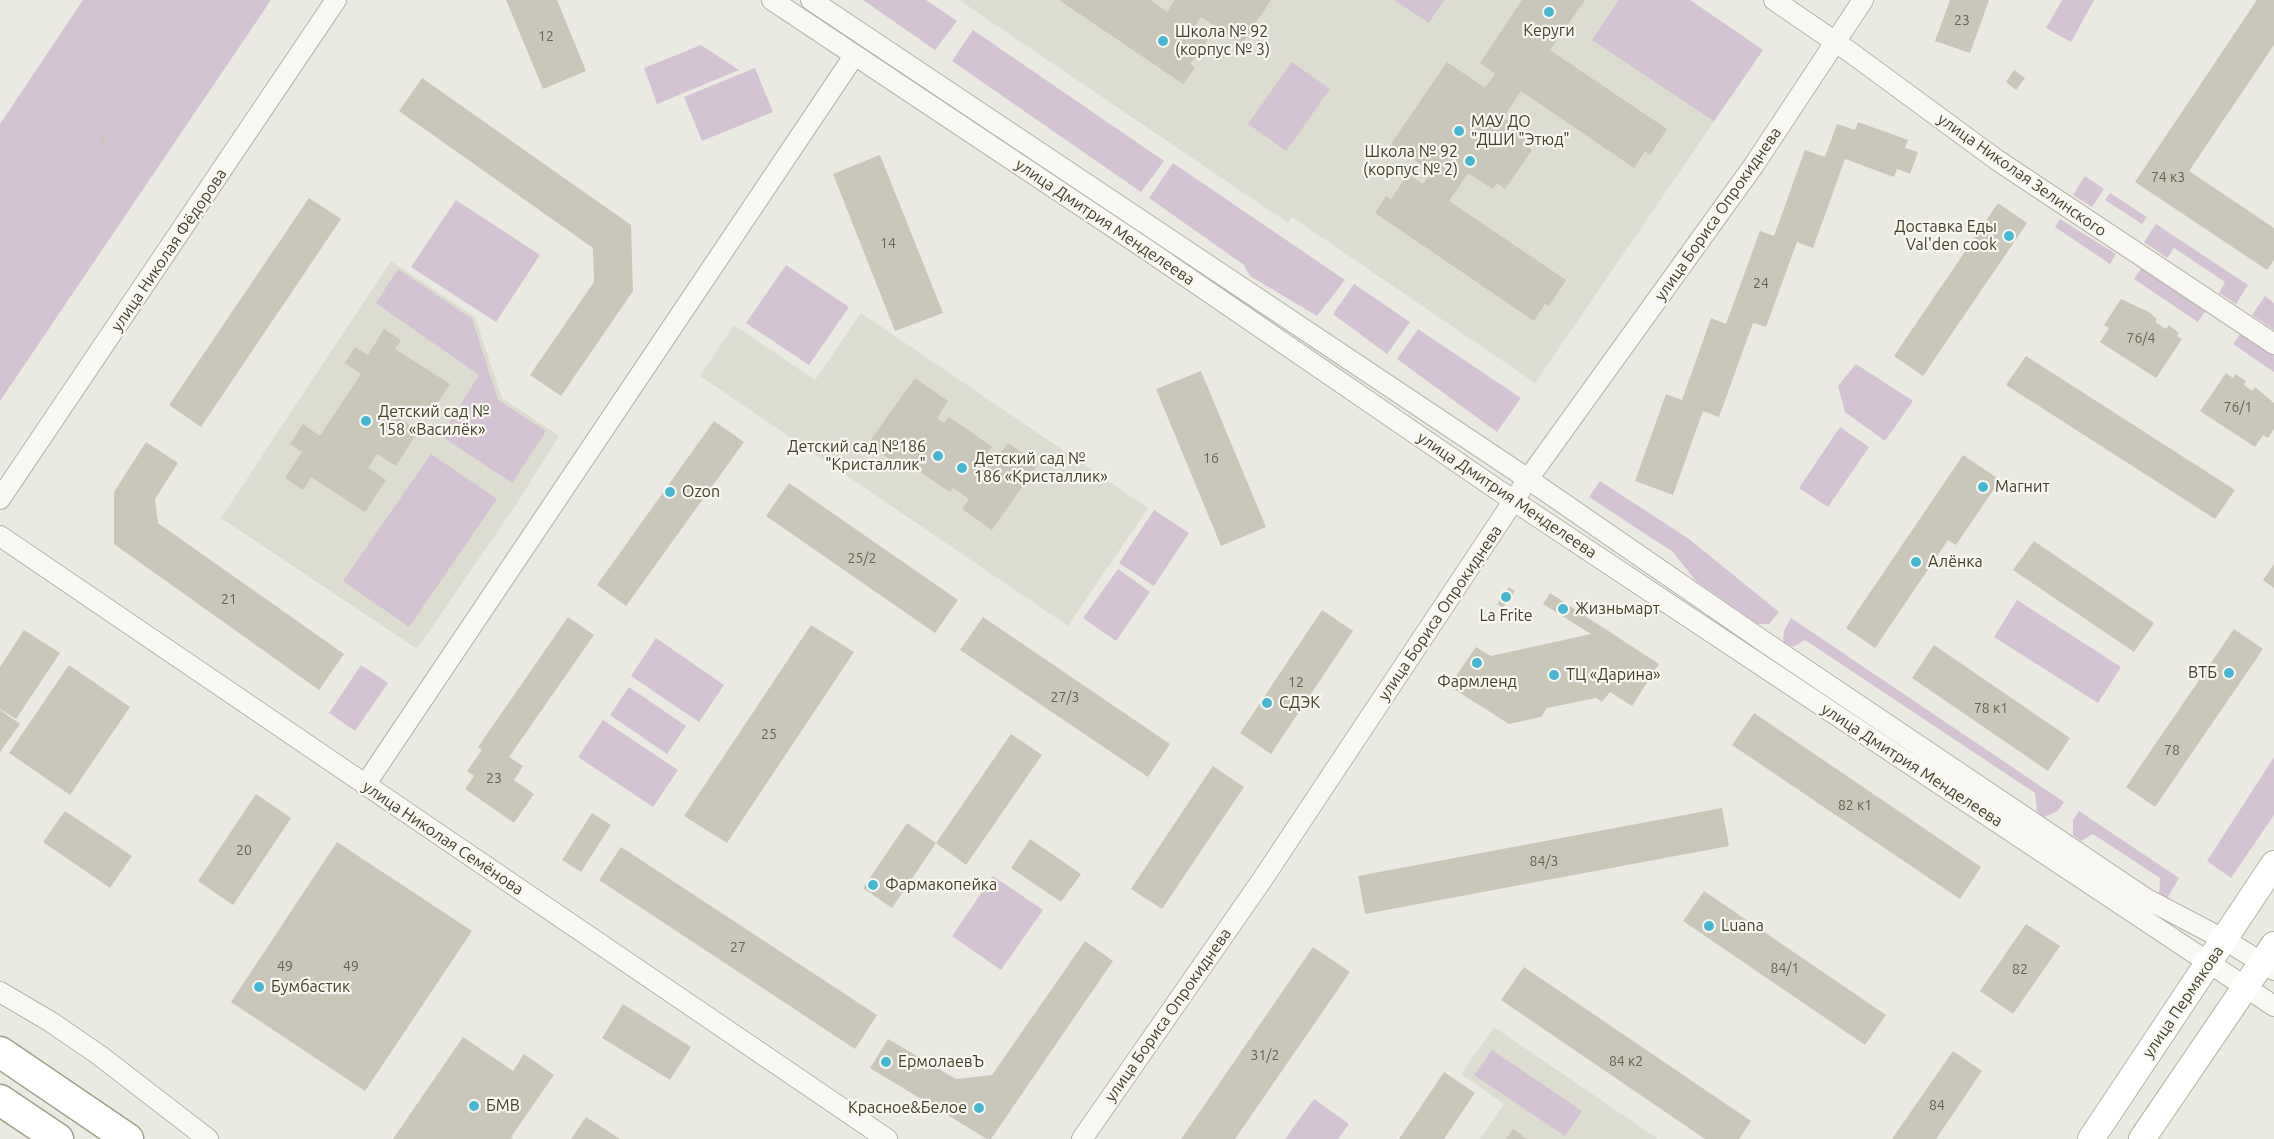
<!DOCTYPE html>
<meta charset="utf-8">
<style>
body{margin:0}
canvas{display:block;background:#eaeae2}
</style>
<canvas width="2274" height="1139"></canvas>
<script>
const g = document.querySelector('canvas').getContext('2d');
g.lineJoin = 'round';
function fill(path, color) { g.fillStyle = color; g.fill(path, 'evenodd'); }
const toPath = rows => new Path2D(rows.map(r => 'M' + r).join(''));
function stroke(path, color, width, dash) { g.strokeStyle = color; g.lineWidth = width; g.lineCap = dash ? 'butt' : 'round'; g.setLineDash(dash || []); g.stroke(path); }
function drawText(font, color, halo, rows, align = 'center') {
  g.font = font + ' Ubuntu,sans-serif'; g.lineWidth = 4.5; g.setLineDash([]); g.textBaseline = 'middle'; g.strokeStyle = halo; g.fillStyle = color; for (const [text, x, y, turn = 0] of rows) {
    g.save(); g.translate(x, y); g.rotate((+turn || 0) * Math.PI / 180); g.textAlign = isNaN(turn) ? turn : align; if (halo) g.strokeText(text, 0, 0); g.fillText(text, 0, 0); g.restore();
  }
}
fill(toPath([
 [959,0,1690,0,1763,50,1535,383,1292,217,1288,223],
 [391,261,475,317,502,398,559,436,517,503,417,649,221,518],
 [861,313,1148,508,1068,626,700,376,734,325,815,380],
 [1494,1027,1658,1139,1480,1139,1504,1104,1461,1074]
]), '#dcdcd0');
fill(toPath([
 [83,0,271,0,0,401,0,124],
 [863,0,926,0,957,21,935,50],
 [1394,0,1444,0,1429,23],
 [1619,0,1690,0,1763,50,1714,121,1592,40],
 [2062,0,2094,0,2071,42,2046,28],
 [973,30,1164,161,1141,192,952,61],
 [701,45,739,70,657,104,644,68],
 [1292,62,1330,89,1286,151,1248,124],
 [755,68,773,112,702,141,684,97],
 [1173,163,1345,280,1317,316,1250,276,1244,265,1149,198],
 [2085,176,2104,189,2092,207,2073,195],
 [2110,193,2147,217,2142,224,2105,200],
 [456,200,540,255,496,322,411,267],
 [2060,219,2116,254,2110,264,2055,227],
 [2156,224,2248,285,2236,304,2219,293,2225,282,2174,248,2167,258,2144,242],
 [786,265,849,307,809,365,746,323],
 [2143,266,2207,309,2198,322,2134,279],
 [398,269,472,319,498,400,546,431,512,483,441,436,479,375,376,303],
 [1354,284,1410,322,1387,354,1333,314],
 [2265,296,2274,303,2274,330,2252,315],
 [1418,329,1521,398,1497,432,1397,359],
 [2241,333,2274,355,2274,372,2233,344],
 [1856,364,1913,401,1885,441,1845,412,1838,386],
 [1840,427,1869,447,1828,507,1799,488],
 [431,454,497,499,409,627,343,581],
 [1600,481,1689,539,1779,612,1769,624,1757,624,1696,581,1673,552,1589,497],
 [1154,510,1189,533,1154,586,1119,563],
 [1118,569,1150,592,1116,641,1083,618],
 [2017,600,2121,667,2098,703,1994,637],
 [1791,618,2064,802,2058,811,2044,817,2037,811,2035,793,1805,640,1793,647,1783,642,1784,631],
 [656,638,724,685,699,722,631,676],
 [361,665,388,683,355,731,329,713],
 [629,687,686,726,667,754,610,715],
 [603,720,678,770,653,807,578,757],
 [2274,757,2274,815,2231,878,2207,861],
 [2079,811,2179,878,2166,900,2159,895,2160,878,2093,834,2081,841,2073,835,2073,820],
 [993,876,1043,910,1001,970,952,936],
 [1492,1050,1582,1111,1565,1136,1474,1075],
 [1314,1099,1349,1124,1338,1139,1285,1139]
]), '#d4c3d3');
fill(toPath([
 [506,0,557,0,586,71,543,89],
 [1059,0,1150,0,1167,12,1175,0,1271,0,1242,44,1201,17,1193,29,1208,39,1190,64,1195,68,1183,84],
 [1522,0,1585,0,1550,50,1667,129,1650,155,1645,151,1634,168,1521,91,1503,118,1529,135,1523,144,1532,150,1505,189,1497,183,1493,189,1468,173,1449,201,1566,280,1549,306,1545,304,1534,321,1375,213,1386,196,1391,199,1408,174,1423,184,1432,172,1391,144,1447,62,1485,88,1495,74,1480,63],
 [1950,0,1989,0,1970,53,1935,41],
 [2257,0,2274,0,2274,45,2189,171,2274,228,2274,260,2267,270,2135,182],
 [2014,70,2025,78,2016,90,2006,82],
 [422,78,631,225,633,291,561,396,530,375,594,282,593,248,399,111],
 [1858,122,1908,140,1905,148,1918,152,1910,174,1897,169,1894,177,1845,159,1813,248,1797,242,1766,327,1753,323,1719,417,1703,411,1673,495,1635,481,1666,394,1682,400,1711,318,1726,324,1760,231,1774,236,1805,150,1825,157,1837,124,1855,130],
 [101,135,105,136,104,143,100,142],
 [880,155,943,313,895,331,833,174],
 [309,198,341,219,201,427,169,405],
 [1998,203,2027,223,1923,376,1894,356],
 [2121,299,2149,312,2157,319,2155,322,2166,329,2169,325,2179,333,2177,336,2182,339,2156,378,2100,342,2109,328,2104,325],
 [384,329,401,340,395,349,450,384,428,417,408,405,399,418,418,431,396,466,377,454,368,468,386,480,365,512,311,477,303,490,285,478,302,452,290,444,303,424,320,436,361,374,345,363,355,347,368,355],
 [2026,356,2235,490,2215,519,2006,385],
 [1201,371,1266,527,1221,546,1156,389],
 [2226,373,2233,378,2235,374,2246,381,2244,385,2252,391,2255,387,2274,403,2274,429,2268,438,2263,435,2255,447,2200,411],
 [915,378,948,401,937,418,944,423,949,417,971,432,992,447,988,453,996,459,1008,443,1038,464,992,530,962,509,969,499,953,488,950,492,920,472,923,468,909,458,902,468,868,444],
 [714,421,744,442,626,606,597,585],
 [146,442,178,463,155,499,158,523,344,654,319,690,114,544,114,492],
 [1963,455,2000,480,1956,545,1948,540,1875,648,1846,628],
 [789,483,958,600,935,633,766,516],
 [2034,541,2154,623,2134,652,2013,570],
 [2274,564,2274,588,2263,580],
 [1509,587,1515,591,1503,608,1497,604],
 [1550,593,1659,664,1632,706,1610,692,1602,702,1596,698,1547,708,1541,717,1509,724,1449,686,1476,647,1491,656,1591,634,1543,604],
 [1322,610,1353,631,1271,754,1240,733],
 [568,617,594,635,509,757,523,766,514,780,534,794,514,823,465,789,474,776,467,771,482,750,478,747],
 [983,617,1170,744,1148,777,960,650],
 [811,625,854,652,727,843,684,816],
 [2234,629,2263,649,2155,807,2126,787],
 [24,630,60,653,16,719,0,709,0,667],
 [1934,645,2070,738,2048,771,1912,678],
 [69,665,130,707,70,795,9,753],
 [0,710,20,724,0,752],
 [1754,713,1981,867,1960,899,1732,745],
 [1011,734,1042,755,966,865,936,843],
 [1213,766,1244,787,1162,909,1131,889],
 [256,794,291,818,233,905,198,881],
 [1722,808,1729,846,1365,914,1358,876],
 [65,811,132,856,110,888,43,842],
 [592,813,611,825,581,872,562,860],
 [907,823,936,843,892,908,863,888],
 [1030,839,1081,874,1061,902,1011,868],
 [337,842,472,931,365,1091,231,1002],
 [621,847,877,1015,855,1049,599,880],
 [1704,891,1886,1015,1865,1045,1683,921],
 [2026,924,2060,946,2013,1014,1980,991],
 [1085,941,1113,961,991,1139,987,1139,870,1068,888,1039,956,1079,992,1075],
 [1313,947,1350,972,1235,1139,1181,1139],
 [1524,967,1751,1121,1739,1139,1705,1139,1501,1000],
 [623,1004,691,1047,670,1080,602,1038],
 [463,1037,513,1071,524,1054,554,1075,511,1137,513,1139,393,1139],
 [1953,1051,1982,1071,1936,1139,1892,1139],
 [1444,1072,1475,1093,1444,1139,1399,1139],
 [586,1117,620,1139,571,1139],
 [1513,1129,1527,1139,1506,1139]
]), '#c8c7b9');
const minor = toPath([
 [772,0,1146,249,1514,501,2274,1006],
 [811,0,1528,479,1766,643,2145,898,2225,940,2274,970],
 [1774,0,1850,52,1997,160,2274,344],
 [0,499,336,0],
 [0,536,887,1139],
 [365,785,854,56],
 [0,992,51,1022,99,1055,208,1139],
 [1082,1139,1262,880,1528,479,1754,165,1863,0]
]);
const major = toPath([
 [2091,1139,2274,864],
 [2142,1139,2274,945]
]);
const highway = toPath([
 [0,1052,128,1139],
 [0,1100,58,1139]
]);
stroke(minor, '#b5b4a7', 22);
stroke(major, '#b6b5a1', 28);
stroke(highway, '#a1a089', 33);
stroke(minor, '#f9f8f5', 20);
stroke(major, '#fff', 26);
stroke(highway, '#fff', 30);
for (const [x, y, r, color] of [
 [1549,12,6,"#45b7d1"],
 [1163,41,6,"#45b7d1"],
 [1459,131,6,"#45b7d1"],
 [1470,161,6,"#45b7d1"],
 [2009,236,6,"#45b7d1"],
 [366,421,6,"#45b7d1"],
 [938,456,6,"#45b7d1"],
 [962,468,6,"#45b7d1"],
 [1983,487,6,"#45b7d1"],
 [670,492,6,"#45b7d1"],
 [1916,562,6,"#45b7d1"],
 [1506,597,6,"#45b7d1"],
 [1563,609,6,"#45b7d1"],
 [1477,663,6,"#45b7d1"],
 [2229,673,6,"#45b7d1"],
 [1554,675,6,"#45b7d1"],
 [1267,703,6,"#45b7d1"],
 [873,885,6,"#45b7d1"],
 [1709,926,6,"#45b7d1"],
 [259,987,6,"#45b7d1"],
 [886,1062,6,"#45b7d1"],
 [474,1106,6,"#45b7d1"],
 [979,1108,6,"#45b7d1"]
]) { const dot = new Path2D(); dot.arc(x, y, r, 0, 2 * Math.PI); g.fillStyle = color; g.fill(dot); stroke(dot, '#f8f7f1', 2); }
drawText('14px', '#64634d', null, [
 ["23",1962,20],
 ["12",546,36],
 ["74 к3",2168,177],
 ["14",888,243],
 ["24",1761,283],
 ["76/4",2141,338],
 ["76/1",2238,407],
 ["16",1211,458],
 ["25/2",862,558],
 ["21",229,599],
 ["12",1296,682],
 ["27/3",1065,697],
 ["78 к1",1991,708],
 ["25",769,734],
 ["78",2172,750],
 ["23",494,778],
 ["82 к1",1855,805],
 ["20",244,850],
 ["84/3",1544,861],
 ["27",738,947],
 ["49",285,966],
 ["49",351,966],
 ["84/1",1785,968],
 ["82",2020,969],
 ["31/2",1265,1055],
 ["84 к2",1626,1061],
 ["84",1937,1105]
]);
drawText('16px', '#434229', '#f8f7f1', [
 ["Керуги",1549,31,"center"],
 ["Школа № 92",1175,32],
 ["(корпус № 3)",1175,50],
 ["МАУ ДО",1471,122],
 ["\"ДШИ \"Этюд\"",1471,140],
 ["Школа № 92",1458,152,"right"],
 ["(корпус № 2)",1458,170,"right"],
 ["Доставка Еды",1997,227,"right"],
 ["Val'den cook",1997,245,"right"],
 ["Детский сад №",378,412],
 ["158 «Василёк»",378,430],
 ["Детский сад №186",926,447,"right"],
 ["\"Кристаллик\"",926,465,"right"],
 ["Детский сад №",974,459],
 ["186 «Кристаллик»",974,477],
 ["Магнит",1995,487],
 ["Ozon",682,492],
 ["Алёнка",1928,562],
 ["Жизньмарт",1575,609],
 ["La Frite",1506,616,"center"],
 ["ВТБ",2217,673,"right"],
 ["ТЦ «Дарина»",1566,675],
 ["Фармленд",1477,682,"center"],
 ["СДЭК",1279,703],
 ["Фармакопейка",885,885],
 ["Luana",1721,926],
 ["Бумбастик",271,987],
 ["ЕрмолаевЪ",898,1062],
 ["БМВ",486,1106],
 ["Красное&Белое",967,1108,"right"]
], 'left');
drawText('16px', '#434229', '#f8f7f1', [
 ["улица Николая Зелинского",2022,175,35],
 ["улица Бориса Опрокиднева",1718,214,-55],
 ["улица Дмитрия Менделеева",1105,222,34],
 ["улица Николая Фёдорова",169,250,-56],
 ["улица Дмитрия Менделеева",1507,495,34],
 ["улица Бориса Опрокиднева",1440,613,-56],
 ["улица Дмитрия Менделеева",1912,765,33],
 ["улица Николая Семёнова",443,838,34],
 ["улица Пермякова",2183,1002,-56],
 ["улица Бориса Опрокиднева",1168,1015,-55]
]);
</script>
